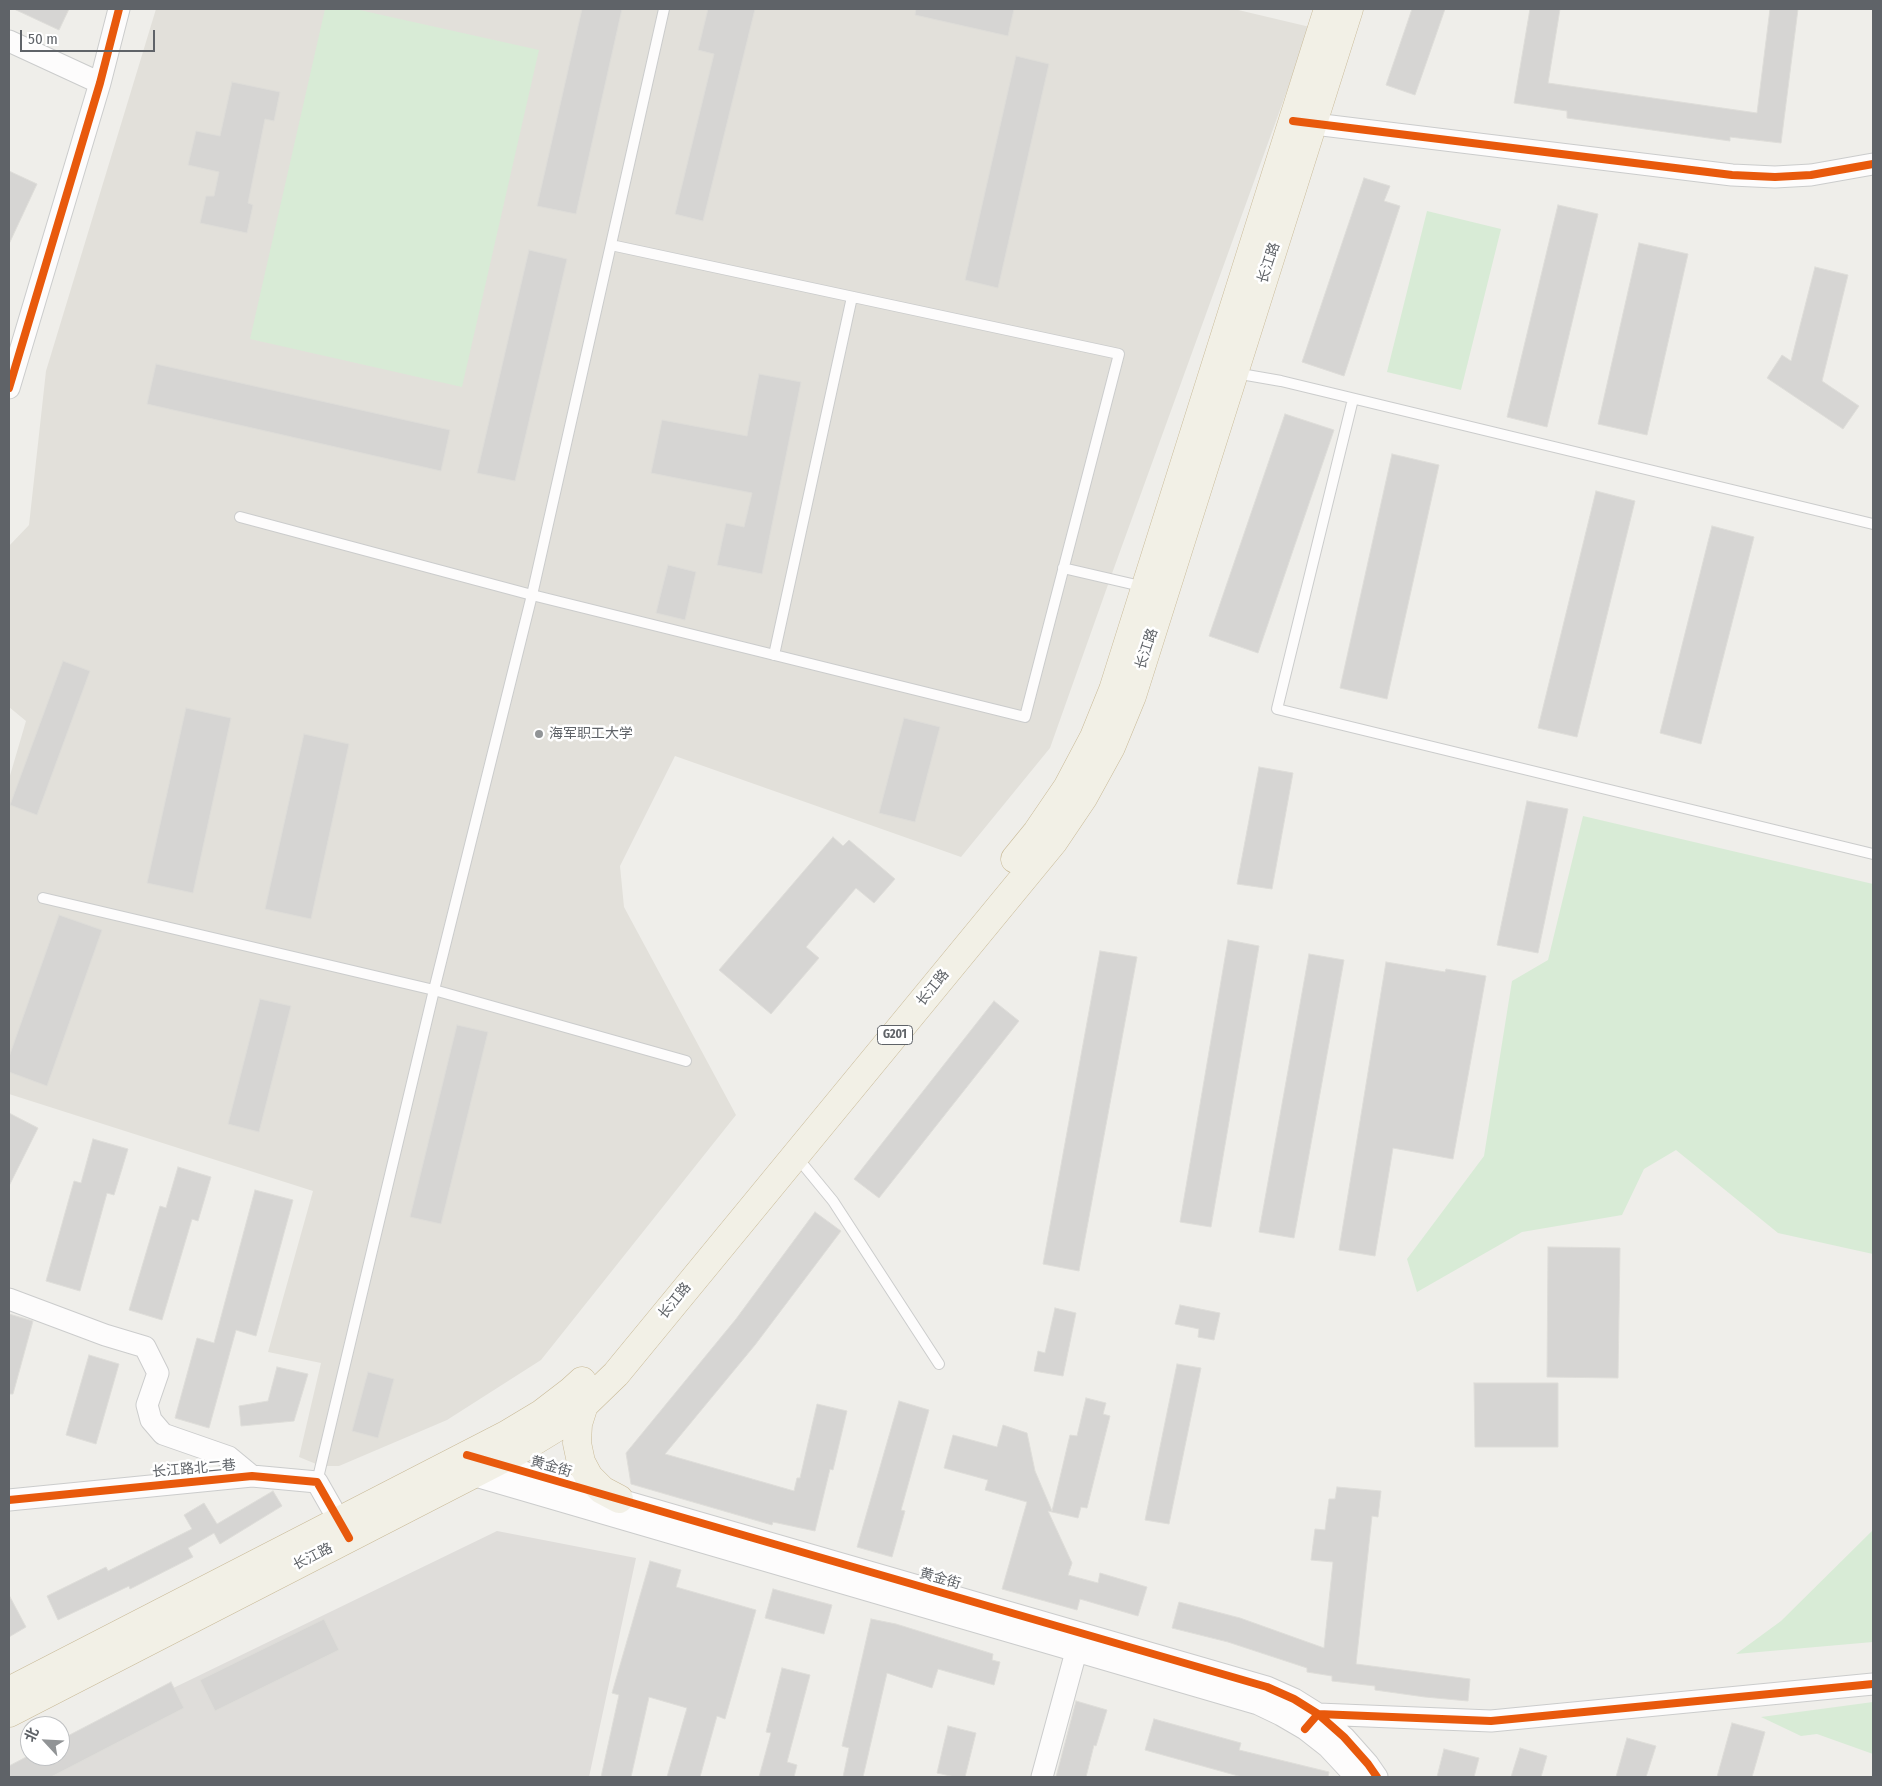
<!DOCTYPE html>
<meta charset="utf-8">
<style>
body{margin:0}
#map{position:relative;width:1882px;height:1786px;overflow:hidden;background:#efeeea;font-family:"Fira Sans Condensed","Noto Sans SC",sans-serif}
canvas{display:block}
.frame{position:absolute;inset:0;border:10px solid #5f6368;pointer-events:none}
.north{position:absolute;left:20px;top:1716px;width:50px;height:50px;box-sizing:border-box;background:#fff;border:1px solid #bfc1c3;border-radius:50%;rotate:295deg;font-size:14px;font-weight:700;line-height:20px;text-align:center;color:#5f6368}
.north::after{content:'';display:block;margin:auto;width:18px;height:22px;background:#919496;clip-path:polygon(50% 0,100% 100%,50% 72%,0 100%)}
.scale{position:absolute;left:20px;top:30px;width:135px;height:22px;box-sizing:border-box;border:2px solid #5f6368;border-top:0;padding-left:6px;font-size:15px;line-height:18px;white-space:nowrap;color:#5f6368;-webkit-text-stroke:4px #fff;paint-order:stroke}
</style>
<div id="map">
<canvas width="1882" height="1786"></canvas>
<div class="frame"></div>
<div class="north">北</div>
<div class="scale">50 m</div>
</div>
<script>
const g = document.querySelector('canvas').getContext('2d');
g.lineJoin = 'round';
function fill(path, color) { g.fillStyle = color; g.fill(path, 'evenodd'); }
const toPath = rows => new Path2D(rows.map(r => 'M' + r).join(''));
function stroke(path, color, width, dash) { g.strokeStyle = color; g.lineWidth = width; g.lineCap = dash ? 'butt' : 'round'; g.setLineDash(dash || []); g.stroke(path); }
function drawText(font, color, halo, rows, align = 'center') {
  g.font = font + ' "Fira Sans Condensed","Noto Sans SC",sans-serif'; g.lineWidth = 5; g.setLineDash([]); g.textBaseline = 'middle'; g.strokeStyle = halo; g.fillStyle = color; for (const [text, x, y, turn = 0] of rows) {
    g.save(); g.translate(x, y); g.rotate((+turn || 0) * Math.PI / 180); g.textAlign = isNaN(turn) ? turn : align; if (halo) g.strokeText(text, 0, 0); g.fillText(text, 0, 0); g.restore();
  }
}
fill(toPath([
 [497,1531,636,1558,589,1777,9,1777,9,1768,33,1756,60,1756,60,1743]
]), '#dfddda');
fill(toPath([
 [156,9,1234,9,1310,27,1110,579,1050,748,961,857,675,756,620,866,624,907,736,1115,541,1360,447,1420,339,1466,321,1466,299,1457,321,1363,268,1352,313,1191,9,1094,9,779,26,721,9,707,9,546,29,525,46,371]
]), '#e2e0da');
fill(toPath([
 [325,9,355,9,539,50,462,387,250,339],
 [1427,211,1501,229,1461,390,1387,372],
 [1583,816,1873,884,1873,1254,1778,1233,1676,1150,1644,1169,1622,1215,1522,1232,1417,1292,1407,1259,1484,1156,1512,981,1548,960],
 [1873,1530,1873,1642,1736,1654,1781,1621],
 [1873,1702,1873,1754,1817,1734,1801,1736,1761,1717]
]), '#d8ebd6');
const building = toPath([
 [14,9,69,9,59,30,14,9],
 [582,9,622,9,576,214,537,206,582,9],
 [708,9,755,9,703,221,675,214,714,54,698,50,708,9],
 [916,9,1014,9,1008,36,915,15,916,9],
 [1412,9,1445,9,1415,95,1386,85,1412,9],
 [1530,9,1560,9,1548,83,1757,113,1770,9,1798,9,1781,143,1730,137,1730,141,1567,118,1567,111,1514,103,1530,9],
 [1016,56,1049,64,998,288,965,280,1016,56],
 [232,82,280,92,274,121,265,119,248,203,253,205,247,233,200,223,206,196,214,196,219,172,188,165,196,131,220,136,232,82],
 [9,171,37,184,9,244,9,171],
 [1364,178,1390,186,1384,201,1400,206,1344,376,1302,362,1364,178],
 [1558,205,1598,214,1547,427,1507,417,1558,205],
 [1639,243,1688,254,1647,435,1598,424,1639,243],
 [529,250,567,259,515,481,477,473,529,250],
 [1815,267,1848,275,1822,381,1859,406,1843,429,1767,378,1782,355,1791,361,1815,267],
 [156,364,450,430,441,471,147,404,156,364],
 [759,374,801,382,762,574,717,565,726,523,744,527,752,493,651,473,662,420,747,436,759,374],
 [1285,414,1334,430,1258,653,1209,636,1285,414],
 [1392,454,1439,465,1387,699,1340,688,1392,454],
 [1596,491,1635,501,1577,737,1538,728,1596,491],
 [1712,526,1754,537,1701,744,1660,733,1712,526],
 [668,565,696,572,685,620,656,613,668,565],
 [63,661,90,671,37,815,10,805,63,661],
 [186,708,231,718,193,893,147,883,186,708],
 [904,718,940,727,915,822,879,813,904,718],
 [304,734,349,744,311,919,265,909,304,734],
 [1259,767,1293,773,1272,889,1237,884,1259,767],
 [1527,801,1568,809,1538,953,1497,945,1527,801],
 [833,837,843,846,849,840,895,879,874,903,856,888,806,947,819,958,771,1014,719,970,833,837],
 [59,915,102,930,47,1086,9,1072,9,1057,59,915],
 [1228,940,1259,946,1211,1227,1180,1222,1228,940],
 [1100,951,1137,957,1079,1271,1043,1264,1100,951],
 [1309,954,1344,960,1294,1238,1259,1232,1309,954],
 [1386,962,1445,972,1446,969,1486,976,1453,1159,1393,1148,1375,1256,1339,1250,1386,962],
 [260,999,291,1006,259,1132,228,1124,260,999],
 [994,1001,1019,1021,879,1198,854,1179,994,1001],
 [457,1025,488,1032,441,1224,410,1217,457,1025],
 [9,1113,38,1128,9,1186,9,1113],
 [93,1139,128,1149,114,1195,107,1193,80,1291,46,1281,74,1181,81,1183,93,1139],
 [178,1167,211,1177,198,1221,192,1219,162,1320,129,1310,160,1206,166,1208,178,1167],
 [255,1190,293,1200,256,1336,236,1330,209,1428,175,1418,197,1338,214,1343,255,1190],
 [815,1212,841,1231,755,1345,665,1454,794,1491,797,1478,800,1478,817,1404,847,1411,833,1470,830,1469,815,1531,773,1522,772,1525,631,1484,626,1453,736,1319,815,1212],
 [1548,1247,1620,1248,1618,1378,1547,1377,1548,1247],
 [1180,1305,1220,1313,1214,1340,1198,1337,1199,1329,1175,1324,1180,1305],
 [1055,1308,1076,1313,1063,1376,1034,1371,1038,1351,1045,1353,1055,1308],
 [9,1314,33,1321,13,1394,9,1394,9,1314],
 [89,1355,119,1364,96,1444,66,1435,89,1355],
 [1177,1364,1201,1368,1169,1524,1145,1520,1177,1364],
 [277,1367,308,1374,294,1421,241,1426,239,1406,268,1401,277,1367],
 [368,1372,394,1379,378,1438,352,1431,368,1372],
 [1474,1383,1558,1383,1558,1447,1475,1447,1474,1383],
 [1086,1398,1106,1403,1103,1414,1110,1416,1087,1508,1081,1507,1078,1518,1048,1511,1072,1563,1068,1575,1098,1583,1100,1573,1147,1587,1138,1616,1080,1599,1077,1610,1002,1589,1027,1502,985,1490,988,1480,944,1468,953,1435,997,1447,1003,1425,1027,1433,1035,1471,1052,1511,1070,1435,1077,1436,1086,1398],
 [899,1401,929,1410,901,1510,905,1511,892,1557,857,1547,899,1401],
 [1337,1487,1381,1491,1378,1517,1372,1516,1356,1664,1470,1679,1468,1701,1425,1697,1375,1690,1375,1686,1332,1681,1332,1676,1307,1672,1307,1668,1228,1642,1172,1628,1179,1602,1240,1618,1324,1648,1333,1562,1311,1560,1315,1529,1325,1530,1329,1499,1335,1499,1337,1487],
 [273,1491,282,1506,220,1544,214,1533,188,1548,193,1557,130,1589,129,1586,58,1620,47,1596,106,1567,108,1571,192,1529,184,1515,204,1503,217,1524,273,1491],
 [650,1561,681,1570,676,1587,756,1610,725,1719,717,1716,700,1777,667,1777,687,1708,649,1697,631,1777,601,1777,619,1695,612,1693,650,1561],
 [773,1589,832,1605,824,1634,765,1618,773,1589],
 [9,1595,26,1627,9,1637,9,1595],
 [324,1619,339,1650,215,1711,200,1680,324,1619],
 [871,1619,896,1624,993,1654,992,1660,1000,1662,994,1685,938,1669,932,1688,887,1673,863,1777,843,1777,849,1748,842,1746,871,1619],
 [782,1668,810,1675,787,1762,797,1765,794,1777,759,1777,771,1733,766,1732,782,1668],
 [171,1682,184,1708,51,1777,9,1777,9,1766,28,1756,60,1756,60,1740,171,1682],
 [1076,1701,1107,1710,1096,1746,1094,1745,1086,1777,1056,1777,1076,1701],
 [1154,1719,1241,1743,1239,1750,1329,1772,1328,1777,1242,1777,1145,1750,1154,1719],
 [1732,1723,1765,1732,1752,1777,1717,1777,1732,1723],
 [948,1726,976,1733,965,1777,955,1777,937,1773,948,1726],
 [1627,1738,1656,1746,1646,1777,1616,1777,1627,1738],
 [1520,1748,1547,1756,1541,1777,1511,1777,1520,1748],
 [1444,1749,1479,1758,1474,1777,1437,1777,1444,1749]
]);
fill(building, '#d6d5d3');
stroke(building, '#deddd9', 1);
const service = toPath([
 [1235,373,1281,381,1873,524],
 [1353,399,1277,709,1873,854],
 [240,517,532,595,1025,717,1119,354,611,245],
 [1063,568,1145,587],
 [774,655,852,297],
 [43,898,434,990,686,1061],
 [796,1156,833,1201,939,1364],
 [317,1482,434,990,532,595,664,9]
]);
const minor = toPath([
 [9,41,100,83],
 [1298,122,1732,175,1775,177,1811,175,1873,164],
 [9,388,100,83,119,9],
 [9,1299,105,1335,145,1347,158,1373,147,1405,151,1420,163,1434,229,1457,252,1476],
 [486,1461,1267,1687,1294,1699,1318,1714,1344,1737,1368,1764,1377,1777],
 [470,1468,472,1475,1258,1704,1281,1715,1305,1729,1328,1747,1356,1777],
 [9,1500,252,1476,317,1482,346,1533],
 [1315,1718,1318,1714,1491,1721,1873,1684],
 [1042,1777,1080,1637]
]);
const trunk = toPath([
 [1015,859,1037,832,1067,788,1094,737,1113,690,1328,9],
 [584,1405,578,1424,577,1443,581,1462,589,1477,602,1490,619,1499],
 [9,1691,506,1435,541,1414,571,1391,582,1381],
 [9,1713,518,1451,554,1429,584,1405,616,1374,1054,841,1083,798,1111,747,1132,696,1349,9]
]);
stroke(service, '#cbcccc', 12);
stroke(minor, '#cbcccc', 23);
stroke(trunk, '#c8b996', 29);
stroke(service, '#fdfcfc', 10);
stroke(minor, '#fdfcfc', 21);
stroke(trunk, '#f2f0e6', 28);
stroke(toPath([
 [1293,121,1732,175,1775,177,1811,175,1873,164],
 [9,388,100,83,119,9],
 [467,1455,1267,1687,1294,1699,1318,1714,1344,1737,1368,1764,1377,1777],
 [9,1500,252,1476,317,1482,349,1538],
 [1305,1729,1318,1714,1491,1721,1873,1684]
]), '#e8590c', 8);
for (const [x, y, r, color] of [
 [539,734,5,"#919496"]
]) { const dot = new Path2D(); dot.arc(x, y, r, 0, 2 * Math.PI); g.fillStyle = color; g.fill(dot); stroke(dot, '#fff', 2); }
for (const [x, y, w] of [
 [895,1035,35]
]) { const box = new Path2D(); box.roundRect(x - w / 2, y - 9.5, w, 19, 4); g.fillStyle = '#fff'; g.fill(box); stroke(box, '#5f6368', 1); }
drawText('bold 12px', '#5f6368', null, [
 ["G201",895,1035]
]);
drawText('14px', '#5f6368', '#fff', [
 ["长江路",1269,263,-72],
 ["长江路",1147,649,-72],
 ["长江路",933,988,-51],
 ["长江路",675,1301,-51],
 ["黄金街",551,1467,16],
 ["长江路北二巷",194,1469,-5],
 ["长江路",313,1557,-27],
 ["黄金街",940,1579,16]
]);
drawText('14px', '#5f6368', '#fff', [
 ["海军职工大学",549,734]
], 'left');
</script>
